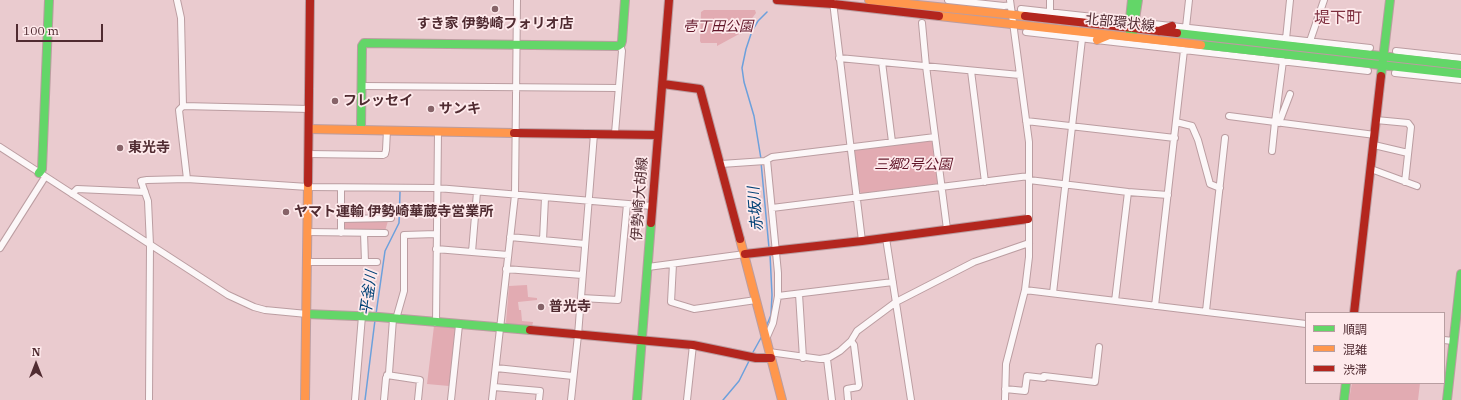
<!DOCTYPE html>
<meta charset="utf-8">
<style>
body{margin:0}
#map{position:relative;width:1461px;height:400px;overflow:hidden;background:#eacbcf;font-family:"IBM Plex Serif","Noto Sans JP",serif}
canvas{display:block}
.legend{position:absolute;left:1305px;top:312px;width:140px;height:72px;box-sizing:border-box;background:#feeaec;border:1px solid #b89ea1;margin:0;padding:5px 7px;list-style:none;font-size:12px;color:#502b31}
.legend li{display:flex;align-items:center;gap:8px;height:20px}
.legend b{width:20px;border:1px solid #b89ea1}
.north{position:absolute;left:16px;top:344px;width:40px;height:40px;-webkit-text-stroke:3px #feeaec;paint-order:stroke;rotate:0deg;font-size:11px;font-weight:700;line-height:16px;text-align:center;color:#502b31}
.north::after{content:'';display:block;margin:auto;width:14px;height:18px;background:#502b31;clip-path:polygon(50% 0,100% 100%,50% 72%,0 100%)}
.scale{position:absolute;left:16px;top:24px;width:87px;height:18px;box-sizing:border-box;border:2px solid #502b31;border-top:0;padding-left:5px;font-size:12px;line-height:14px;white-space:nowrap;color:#502b31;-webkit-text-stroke:3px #feeaec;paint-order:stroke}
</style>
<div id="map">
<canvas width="1461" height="400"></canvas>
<ul class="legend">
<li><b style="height:5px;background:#63d668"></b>順調</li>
<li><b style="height:5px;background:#ff974d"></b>混雑</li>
<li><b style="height:5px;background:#b3261e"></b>渋滞</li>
</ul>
<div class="north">N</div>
<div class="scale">100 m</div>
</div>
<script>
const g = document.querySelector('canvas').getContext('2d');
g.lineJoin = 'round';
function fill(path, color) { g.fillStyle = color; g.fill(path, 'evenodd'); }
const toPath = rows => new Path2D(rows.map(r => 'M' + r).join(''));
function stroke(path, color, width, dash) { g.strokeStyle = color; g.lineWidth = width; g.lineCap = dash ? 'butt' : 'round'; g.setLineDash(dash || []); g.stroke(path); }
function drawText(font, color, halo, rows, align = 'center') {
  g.font = font + ' "IBM Plex Serif","Noto Sans JP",serif'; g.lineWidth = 3.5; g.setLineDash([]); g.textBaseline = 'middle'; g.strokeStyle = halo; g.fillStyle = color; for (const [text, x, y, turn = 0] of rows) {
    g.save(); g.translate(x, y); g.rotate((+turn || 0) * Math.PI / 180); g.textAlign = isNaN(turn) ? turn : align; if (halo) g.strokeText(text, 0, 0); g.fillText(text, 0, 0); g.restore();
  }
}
fill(toPath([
 [704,10,755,10,756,13,741,33,717,46,717,43,701,43,700,41,701,12],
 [931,140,933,141,939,182,937,185,862,194,860,192,854,152,857,149],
 [344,221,388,221,385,231,345,231,343,229],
 [527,285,528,297,537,298,537,300,518,302,519,310,521,310,522,321,533,322,532,327,507,324,506,322,509,286],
 [434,326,454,328,455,329,449,386,427,384],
 [1352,383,1420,383,1418,400,1349,400]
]), '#e2abb2');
stroke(toPath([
 [761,159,754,116,744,82,742,68,746,49,752,31,758,21,767,12],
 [761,162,769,248],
 [376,314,385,251,399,223,400,192],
 [766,327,771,315,772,295,770,254],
 [752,354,762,336],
 [365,400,375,320],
 [723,400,739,381,750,359]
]), '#6ca0dc', 1.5);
const street = toPath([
 [177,0,181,18,183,106,179,110,187,179],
 [948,0,1004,6,1010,5],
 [833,2,862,241],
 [1021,9,1120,20],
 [1050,12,1050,0],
 [922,23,926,66,947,229],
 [1144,23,1370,48],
 [1186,27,1189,0],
 [1026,32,1368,71],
 [1286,39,1290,0],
 [1310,41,1324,0],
 [1396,51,1461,58],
 [839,58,1020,75],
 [1283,61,1275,122,1375,135],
 [882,62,892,142],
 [971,71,985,182],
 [1395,73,1461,80],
 [362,86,618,88],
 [183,106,309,109],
 [1229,116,1275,122,1272,151],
 [1376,120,1408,123,1411,127,1405,182],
 [1026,121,1175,138],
 [1176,122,1192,126,1198,140,1210,184,1220,188],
 [1279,123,1290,94],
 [615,133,622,51,620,45],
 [1374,145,1408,153],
 [0,147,228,295,254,307,265,310,307,314],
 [308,154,383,155,385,154,386,150,387,130],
 [721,164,765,161,772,157,935,137],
 [1371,169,1417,186],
 [1029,180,1128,192,1168,195],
 [72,194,77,189,145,192],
 [772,208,1029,176],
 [341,219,391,218],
 [307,232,385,233],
 [341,233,341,188],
 [364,233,365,262],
 [510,237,585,244],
 [886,238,911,400],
 [543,240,545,198],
 [0,248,45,177],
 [436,249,508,255],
 [472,252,477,192],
 [307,262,377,262],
 [673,264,671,302,694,309,756,300],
 [648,267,745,254],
 [506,269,582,275],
 [1025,290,1306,324],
 [1053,293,1082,39],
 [799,294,803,358],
 [778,296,893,282],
 [581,298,618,300,627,204],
 [1115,301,1128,192],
 [1155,306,1184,50],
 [1206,311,1225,138],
 [396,319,404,291,404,235,436,234],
 [436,323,438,131],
 [766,339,773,323,778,296,778,273,767,160],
 [1444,340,1453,341],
 [769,352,820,359,830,357,840,351,851,341,857,331,896,302,974,262,1029,243],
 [827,359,832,400],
 [496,368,573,376],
 [387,375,420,380,418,400],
 [494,387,540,391,539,400],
 [1005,389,1025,391,1027,376,1044,378,1044,376,1095,382,1099,347],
 [149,400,150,245,148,201,141,181,147,180,187,179,308,187,437,188,652,206],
 [355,400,362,316],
 [384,400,386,378,389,373,393,319],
 [451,400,459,325],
 [492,400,515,195,517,0],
 [571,400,578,335,594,134],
 [687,400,693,345],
 [848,400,847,389,858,387,859,385,854,345,851,341],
 [1005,400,1006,364,1025,290,1029,257,1029,142,1010,0]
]);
const fast = toPath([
 [1130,32,1129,28,1132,0],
 [1133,32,1138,0],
 [1177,33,1461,65],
 [1201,45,1461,74],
 [1381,76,1390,0],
 [361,129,362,46,364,43,618,46,621,44,622,41,625,0],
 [39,173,42,169,49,0],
 [307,314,379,317,530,330],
 [637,400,651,223],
 [1344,400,1346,383],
 [1447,400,1461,274]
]);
const slow = toPath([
 [869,0,1025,16],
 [939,16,1201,45],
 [1097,40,1109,35],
 [309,129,514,133],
 [740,239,782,400],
 [305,400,308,183]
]);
const jam = toPath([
 [777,0,833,4,939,16],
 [1025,16,1177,33],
 [1159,31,1172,26],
 [663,84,700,89,740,239],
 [514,133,658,135],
 [308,183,310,0],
 [651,223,669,0],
 [745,254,862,241,1028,219],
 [1354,313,1381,76],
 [530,330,693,345,756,358,771,358]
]);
stroke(street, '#bb9da1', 8);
stroke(fast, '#bb9da1', 10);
stroke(slow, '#bb9da1', 10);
stroke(jam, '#bb9da1', 10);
stroke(street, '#fcf7f8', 6);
stroke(fast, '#63d668', 8);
stroke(slow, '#ff974d', 8);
stroke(jam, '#b3261e', 8);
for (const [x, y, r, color] of [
 [495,9,4,"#866368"],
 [335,101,4,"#866368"],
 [431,109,4,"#866368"],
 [120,148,4,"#866368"],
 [286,212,4,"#866368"],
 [541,307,4,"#866368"]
]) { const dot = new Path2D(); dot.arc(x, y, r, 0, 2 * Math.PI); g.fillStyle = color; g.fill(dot); stroke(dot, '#feeaec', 1.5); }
drawText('14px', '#502b31', '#feeaec', [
 ["北部環状線",1120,23,6],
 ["伊勢崎大胡線",640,199,-86]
]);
drawText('bold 14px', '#502b31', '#feeaec', [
 ["すき家 伊勢崎フォリオ店",495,24,"center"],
 ["フレッセイ",343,101],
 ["サンキ",439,109],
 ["東光寺",128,148],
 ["ヤマト運輸 伊勢崎華蔵寺営業所",294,212],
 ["普光寺",549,307]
], 'left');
drawText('italic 14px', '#621629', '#feeaec', [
 ["壱丁田公園",718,27],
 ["三郷2号公園",913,165]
]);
drawText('italic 15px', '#004176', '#feeaec', [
 ["赤坂川",756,209,-95],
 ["平釜川",369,293,-82]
]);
drawText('16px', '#7f3040', '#feeaec', [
 ["堤下町",1338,18]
]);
</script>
